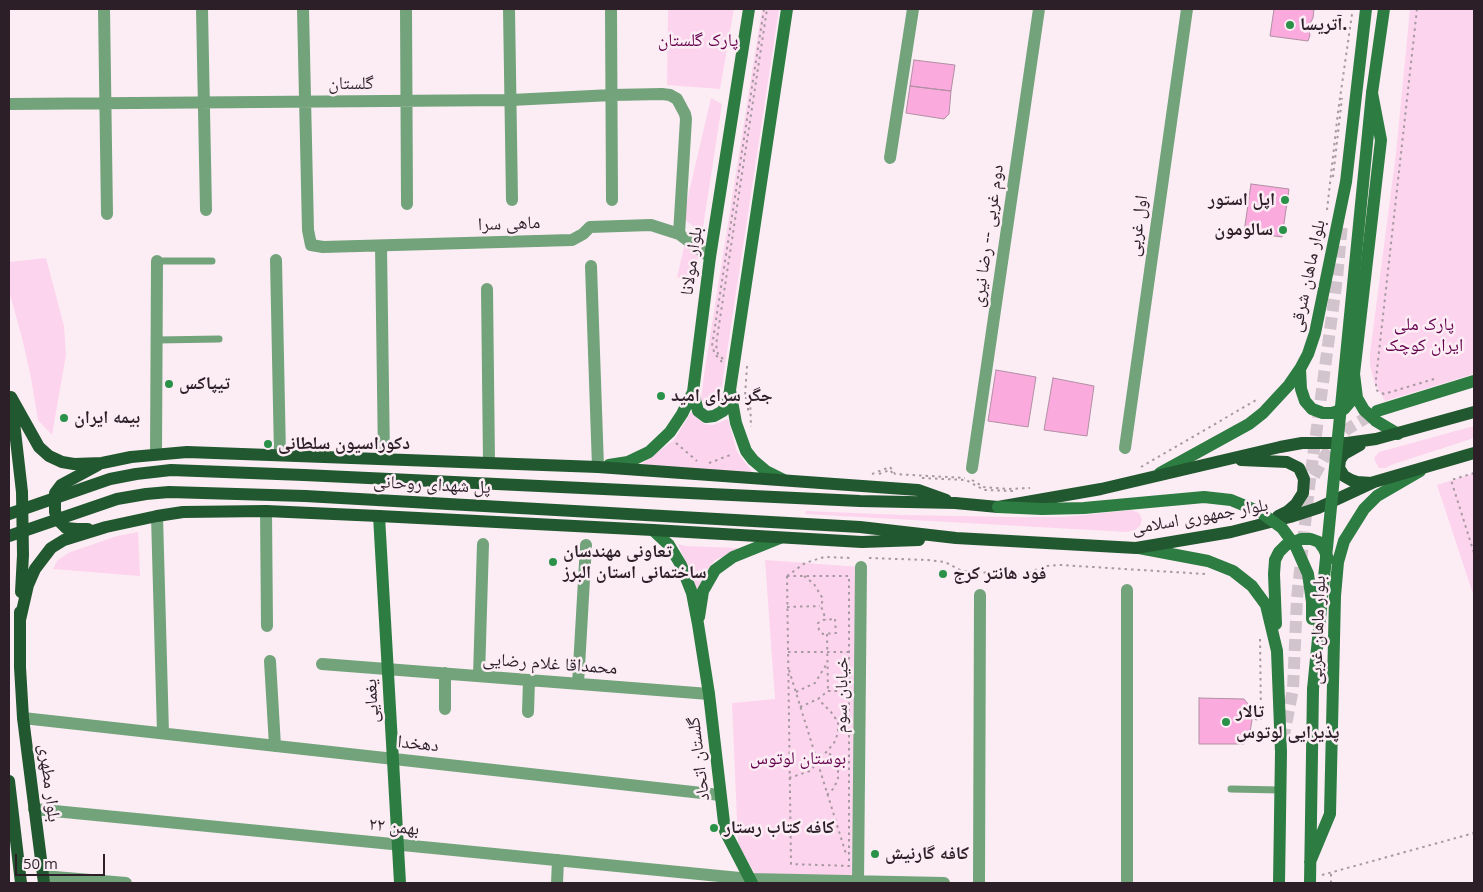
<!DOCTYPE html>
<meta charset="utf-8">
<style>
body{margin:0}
#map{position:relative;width:1483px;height:892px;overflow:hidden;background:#fcedf5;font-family:"Open Sans",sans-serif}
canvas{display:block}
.frame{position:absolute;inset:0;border:10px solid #2c1f27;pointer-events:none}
.scale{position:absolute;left:15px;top:854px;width:90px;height:22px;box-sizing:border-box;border:2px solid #2c1f27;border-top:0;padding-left:6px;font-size:15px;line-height:18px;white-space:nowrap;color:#2c1f27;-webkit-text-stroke:4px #fcedf5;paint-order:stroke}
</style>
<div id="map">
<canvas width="1483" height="892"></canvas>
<div class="frame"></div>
<div class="scale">50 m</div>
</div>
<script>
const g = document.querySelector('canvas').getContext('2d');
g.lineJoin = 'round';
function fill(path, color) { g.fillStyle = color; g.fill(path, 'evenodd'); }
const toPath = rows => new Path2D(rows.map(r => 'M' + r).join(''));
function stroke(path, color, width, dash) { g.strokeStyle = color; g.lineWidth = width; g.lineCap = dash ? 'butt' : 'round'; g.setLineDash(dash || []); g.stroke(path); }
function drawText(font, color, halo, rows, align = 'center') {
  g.font = font + ' "Open Sans","Noto Naskh Arabic",sans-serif'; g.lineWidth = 5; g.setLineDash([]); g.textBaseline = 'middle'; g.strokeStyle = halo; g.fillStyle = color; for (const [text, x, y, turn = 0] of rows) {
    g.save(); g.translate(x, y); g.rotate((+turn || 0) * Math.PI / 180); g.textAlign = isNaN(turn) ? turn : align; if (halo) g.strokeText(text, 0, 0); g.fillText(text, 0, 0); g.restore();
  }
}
fill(toPath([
 [668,9,734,9,720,89,667,85],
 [762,9,779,9,722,385,717,403,708,407,701,399,705,368],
 [1410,9,1474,9,1474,374,1385,401,1374,382,1370,365,1370,353,1396,153],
 [711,98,722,104,702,234,683,218],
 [685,243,698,256,695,285,677,277],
 [46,258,64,326,66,355,52,435,38,420,31,378,22,338,9,291,9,262],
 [691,412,704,424,713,425,728,419,737,452,755,475,639,466,674,440],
 [1474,426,1474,438,1394,464,1385,468,1379,468,1376,463,1374,458,1379,452],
 [1474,473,1474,597,1437,485],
 [1131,510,1139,513,1142,519,1140,526,1135,530,1127,532,805,514,806,511,904,515,1014,517,1064,517],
 [138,532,140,576,53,569,57,561,68,553,117,536],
 [678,544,686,546,737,548,737,551,715,560,706,571,698,589,696,588],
 [765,560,861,567,863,883,760,883,738,844,732,703,775,699]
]), '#fdd4ed');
const building = toPath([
 [1274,9,1314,9,1313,18,1308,27,1310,35,1308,41,1270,36,1274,9],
 [914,60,955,65,951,91,910,86,914,60],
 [910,86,951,91,949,114,944,119,906,113,910,86],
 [1251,184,1289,189,1282,237,1244,232,1251,184],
 [996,370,1036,377,1028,427,988,421,996,370],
 [1053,378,1094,386,1087,436,1044,430,1053,378],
 [1199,698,1244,699,1248,704,1252,720,1249,738,1244,744,1199,744,1199,698]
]);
fill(building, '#fbaadd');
stroke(building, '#b08fa3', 1);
stroke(toPath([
 [1314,476,1328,451,1346,430,1377,411],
 [1283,740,1293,689,1297,598,1309,487,1337,278,1342,224]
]), '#d2c4cc', 12, [12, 6]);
stroke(toPath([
 [1417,9,1376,379,1376,390,1384,394,1434,379],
 [1333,177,1342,98],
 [1327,210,1338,112,1352,14],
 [723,359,718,354,716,345,767,9],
 [722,362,715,354,712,346,764,9],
 [747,366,745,396,750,397,751,427],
 [745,398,748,398,748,413],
 [676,443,697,461],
 [709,463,733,454],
 [1141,467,1258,399],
 [1474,473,1451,480,1474,553],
 [872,474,890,467,895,474,965,478],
 [879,474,890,470,895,476],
 [922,478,966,480,984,490,1013,491],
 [972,480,984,487,1007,489,1030,488],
 [869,558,928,560,945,562,962,571,1023,575,1045,566,1061,565,1205,574],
 [787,576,849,576,849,866,791,864,787,576],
 [787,576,805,563,824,557,852,558],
 [804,576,814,584,823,599,821,606,826,620],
 [787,607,820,606],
 [835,619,836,633,823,634,819,630,818,623,823,620,835,619],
 [827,634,828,691],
 [788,652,848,652],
 [789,670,846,854],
 [796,692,815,683,826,665],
 [800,707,818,699,828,691,848,691],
 [1255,719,1261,720,1260,635],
 [789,778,810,771,834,743,838,733,838,722,831,712,818,699],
 [827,795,834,788,838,778,838,768,835,760,828,752],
 [1322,875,1474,833],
 [1331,883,1331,874]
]), '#a799a1', 2, [2.5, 4]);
stroke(toPath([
 [157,261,212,261],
 [157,340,219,339],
 [1231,789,1280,790]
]), '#73a37b', 7);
stroke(toPath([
 [104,9,107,214],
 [202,9,206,210],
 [303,9,308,230,311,245,323,247,572,240,583,234,590,227,651,225,679,234,710,257],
 [406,9,407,204],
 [509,9,512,200],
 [611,9,612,200],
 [9,104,511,100,612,95,662,94,670,95,677,99,685,114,686,119,679,234],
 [890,158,913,9],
 [381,246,384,458],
 [276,260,280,455],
 [591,266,598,467],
 [487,289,489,463],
 [1125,448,1187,9],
 [156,454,157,261],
 [972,468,1039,9],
 [266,511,267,626],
 [157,516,163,733],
 [270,661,275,746],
 [322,664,709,694],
 [445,673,445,709],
 [479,676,483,544],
 [578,684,586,545],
 [528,712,529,680],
 [23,718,720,795],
 [34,809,750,879,944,883],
 [43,876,126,883],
 [557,883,558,860],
 [858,883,861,567],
 [979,883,980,595],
 [1127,883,1127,590]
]), '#73a37b', 12);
stroke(toPath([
 [1384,9,1372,93,1381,140,1354,374,1357,398,1364,410,1376,421,1398,434],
 [1300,369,1301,389,1305,401,1312,409,1323,413,1332,413,1344,409,1350,402,1353,385],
 [693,392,698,411,706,417,714,416,723,411,729,394],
 [1377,411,1474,381],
 [609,465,628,462,649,452,670,432,682,414,693,392,710,257,749,9],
 [1160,473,1249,424,1263,413,1289,385,1300,369,1308,354,1315,333,1346,182,1366,9],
 [784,480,766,471,753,460,746,451,736,423,730,390,787,9],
 [379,516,400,883],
 [653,530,669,545,681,565,692,593,698,624,709,694,725,831,752,883],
 [1139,548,1208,561,1233,571,1252,586,1266,605,1277,651,1281,752,1279,883],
 [699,617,703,591,715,570,733,557,780,538],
 [1276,624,1274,574,1275,560,1279,552,1286,545,1301,539,1311,539,1319,542,1324,549,1328,559],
 [1310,862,1330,814,1335,596,1338,562,1344,541,1364,509,1377,496,1420,471],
 [1310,883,1313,689]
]), '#2d7c41', 12);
stroke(toPath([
 [11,397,39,447,49,456,62,462,74,464,102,463,131,457,187,452,598,467,918,490,946,500],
 [12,405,22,492,23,555,21,592],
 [1360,445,1344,454,1340,460,1339,468,1344,476,1351,480,1357,482,1372,483],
 [1241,460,1287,462,1299,468,1304,479,1303,493,1296,504,1288,511,1278,516],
 [304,475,860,501,955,503,998,507,1101,489,1280,447,1302,443,1347,443,1376,439,1474,412],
 [305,496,860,527,956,538,1136,548,1231,532,1290,517,1318,508,1374,482,1474,453],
 [88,529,77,529,66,528,59,521,55,512,55,493,61,485,98,465],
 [20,612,20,667,23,718,44,883],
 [20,620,28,585,35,569,51,548,64,540,106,527,157,516,183,512,266,511,379,516,653,530,862,542,919,540],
 [9,781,21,883]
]), '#22582f', 12);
stroke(toPath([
 [998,507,1042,509,1084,508,1204,497,1231,500,1260,512,1282,528,1296,547,1308,574,1312,602,1312,619],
 [1313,689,1372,93]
]), '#2d7c41', 12);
stroke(toPath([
 [9,514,110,479,136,474,171,470,304,475],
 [9,536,117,499,146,494,169,492,305,496]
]), '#22582f', 12);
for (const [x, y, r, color] of [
 [1290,25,5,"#299148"],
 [1285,200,5,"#299148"],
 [1283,230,5,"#299148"],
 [169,384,5,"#299148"],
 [661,396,5,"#299148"],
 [64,418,5,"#299148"],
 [268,444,5,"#299148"],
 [553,562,5,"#299148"],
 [943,574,5,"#299148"],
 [1226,722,5,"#299148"],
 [714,828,5,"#299148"],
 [875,854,5,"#299148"]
]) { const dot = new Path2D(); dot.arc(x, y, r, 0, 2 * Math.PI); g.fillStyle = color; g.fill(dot); stroke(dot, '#fcedf5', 2); }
drawText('bold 18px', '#2c1f27', '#fcedf5', [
 ["آتریسا.",1300,25],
 ["اپل استور",1275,200,"right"],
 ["سالومون",1273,230,"right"],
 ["تیپاکس",179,384],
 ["جگر سرای امید",671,396],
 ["بیمه ایران",74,418],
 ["دکوراسیون سلطانی",278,444],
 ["تعاونی مهندسان",563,552],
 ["ساختمانی استان البرز",563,573],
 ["فود هانتر کرج",953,574],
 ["تالار",1236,712],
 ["پذیرایی لوتوس",1236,733],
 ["کافه کتاب رستار",724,828],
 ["کافه گارنیش",885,854]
], 'left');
drawText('18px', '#64014c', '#fcedf5', [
 ["پارک گلستان",698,41],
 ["پارک ملی",1424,325],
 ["ایران کوچک",1424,346],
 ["بوستان لوتوس",798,759]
]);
drawText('18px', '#2c1f27', '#fcedf5', [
 ["گلستان",351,84],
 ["ماهی سرا",509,224,-2],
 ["اول غربی",1138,226,-82],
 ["دوم غربی -- رضا نیری",988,236,-82],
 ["بلوار مولانا",692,261,-82],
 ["بلوار ماهان شرقی",1308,276,-78],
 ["پل شهدای روحانی",432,485,3],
 ["بلوار جمهوری اسلامی",1200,517,-10],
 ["بلوار ماهان غربی",1318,630,-88],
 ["محمداقا غلام رضایی",550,664,4],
 ["خیابان سوم",842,695,-89],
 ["یغمایی",372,701,-93],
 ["دهخدا",418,744,6],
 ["گلستان اتحاد",699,759,-97],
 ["بلوار مطهری",49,783,83],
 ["۲۲ بهمن",394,827,6]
]);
</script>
